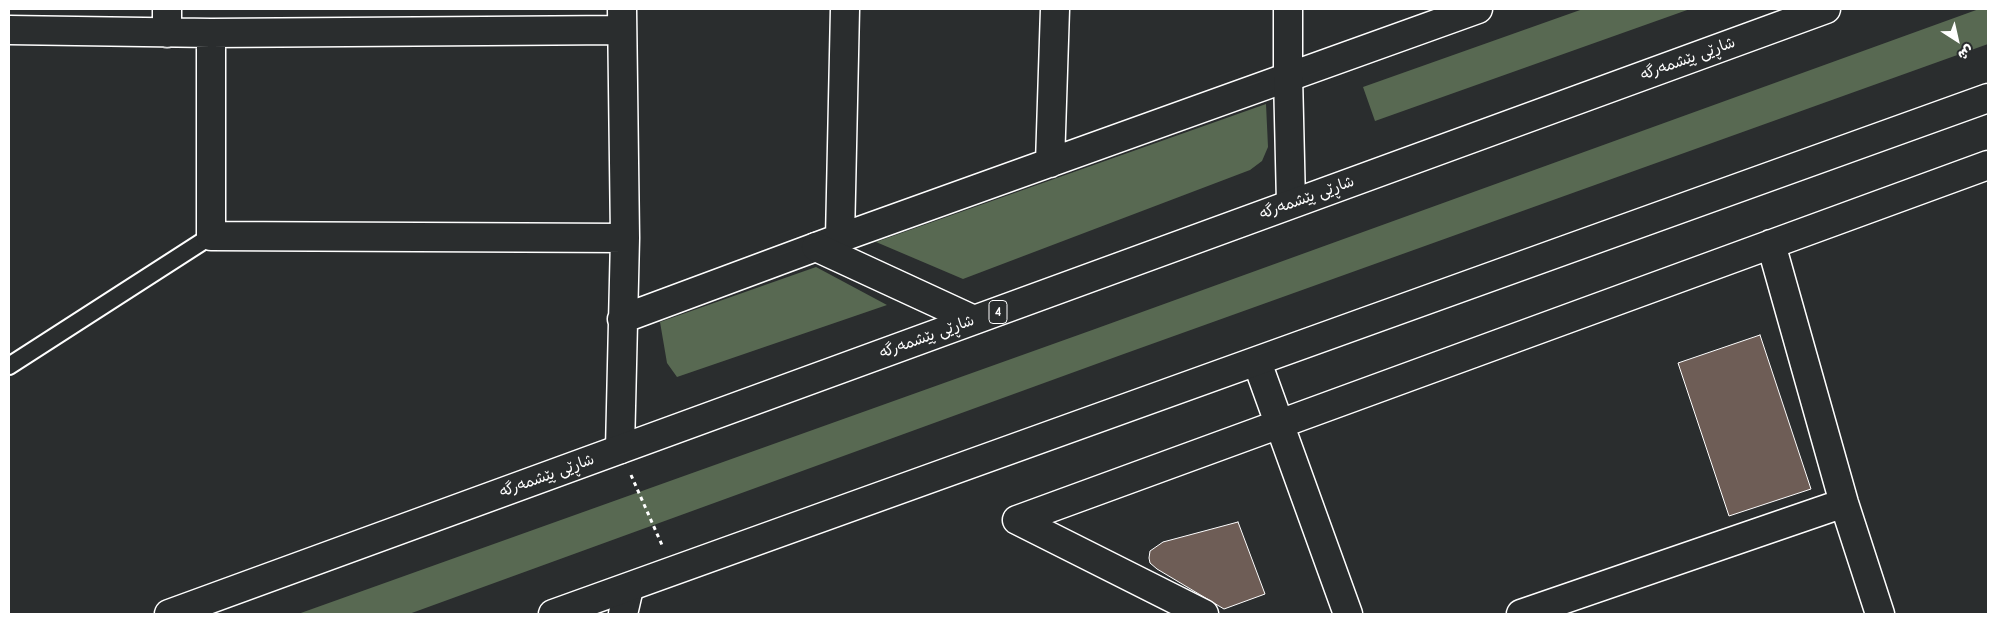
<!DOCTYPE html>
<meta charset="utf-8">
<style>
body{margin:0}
#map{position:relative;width:1997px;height:623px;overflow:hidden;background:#2a2d2e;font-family:"Comic Neue","Playpen Sans Arabic",sans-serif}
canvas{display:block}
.frame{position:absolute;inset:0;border:10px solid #fff;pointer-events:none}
.north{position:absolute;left:1932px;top:15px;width:50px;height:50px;-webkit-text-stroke:4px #2a2d2e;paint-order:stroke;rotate:145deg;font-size:14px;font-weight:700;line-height:20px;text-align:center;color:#fff}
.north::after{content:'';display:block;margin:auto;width:18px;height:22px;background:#fff;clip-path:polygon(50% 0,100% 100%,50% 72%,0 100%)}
</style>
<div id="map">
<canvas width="1997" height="623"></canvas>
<div class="frame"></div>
<div class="north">ش</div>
</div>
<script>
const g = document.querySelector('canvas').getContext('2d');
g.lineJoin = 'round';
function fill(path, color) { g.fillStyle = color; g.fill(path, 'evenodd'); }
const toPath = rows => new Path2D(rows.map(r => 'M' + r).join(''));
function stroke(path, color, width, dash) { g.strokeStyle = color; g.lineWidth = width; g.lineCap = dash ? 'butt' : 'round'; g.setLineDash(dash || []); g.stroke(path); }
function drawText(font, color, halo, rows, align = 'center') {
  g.font = font + ' "Comic Neue","Playpen Sans Arabic",sans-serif'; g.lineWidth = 4; g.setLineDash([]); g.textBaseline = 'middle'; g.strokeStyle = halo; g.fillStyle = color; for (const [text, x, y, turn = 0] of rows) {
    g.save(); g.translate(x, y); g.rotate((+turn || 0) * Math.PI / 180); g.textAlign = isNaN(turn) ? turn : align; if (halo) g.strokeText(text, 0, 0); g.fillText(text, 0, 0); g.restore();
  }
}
fill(toPath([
 [1583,9,1690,9,1375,121,1363,87],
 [1979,9,1988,9,1988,44,1121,355,409,614,298,614,1095,329],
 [1266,104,1268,147,1262,161,1250,170,963,279,876,242],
 [816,267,887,305,677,377,667,363,660,322]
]), '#586952');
const building = toPath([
 [1760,335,1811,489,1729,516,1678,363,1760,335],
 [1238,522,1265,594,1224,609,1157,569,1150,563,1149,558,1150,551,1163,542,1238,522]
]);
fill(building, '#6e5d56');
stroke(building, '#fff', 1);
const service = toPath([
 [9,366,211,236]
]);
const minor = toPath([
 [167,9,167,33],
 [9,30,211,33,621,30],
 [211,33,211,236,625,238],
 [1050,163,1055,9],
 [840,238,845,9],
 [1771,244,1844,503,1880,614],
 [622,319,840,238,1478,9],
 [1257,362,1348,614],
 [620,449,625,238,622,9],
 [1017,520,1988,165],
 [1017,520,1204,614],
 [1521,614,1844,503]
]);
const tertiary = toPath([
 [1288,9,1288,76,1291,203]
]);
const secondary = toPath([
 [623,614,629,588]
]);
const trunk = toPath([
 [816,247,974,320],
 [169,614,1826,9],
 [553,614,1988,98]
]);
stroke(service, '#fff', 20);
stroke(minor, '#fff', 31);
stroke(tertiary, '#fff', 31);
stroke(secondary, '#fff', 31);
stroke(trunk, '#fff', 31);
stroke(toPath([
 [631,475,662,545]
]), '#fff', 3, [4, 4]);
stroke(service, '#2a2d2e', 16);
stroke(minor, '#2a2d2e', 28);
stroke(tertiary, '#2a2d2e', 28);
stroke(secondary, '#2a2d2e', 28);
stroke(trunk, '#2a2d2e', 28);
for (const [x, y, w] of [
 [998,312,18]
]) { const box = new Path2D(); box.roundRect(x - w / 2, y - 11.5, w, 23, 4); g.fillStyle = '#2a2d2e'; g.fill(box); stroke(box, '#fff', 1); }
drawText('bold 14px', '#fff', null, [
 ["4",998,312]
]);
drawText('15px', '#fff', '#2a2d2e', [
 ["شاڕێی پێشمەرگە",1688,59,-20],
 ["شاڕێی پێشمەرگە",1307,198,-20],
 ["شاڕێی پێشمەرگە",927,337,-20],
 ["شاڕێی پێشمەرگە",547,476,-20]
]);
</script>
